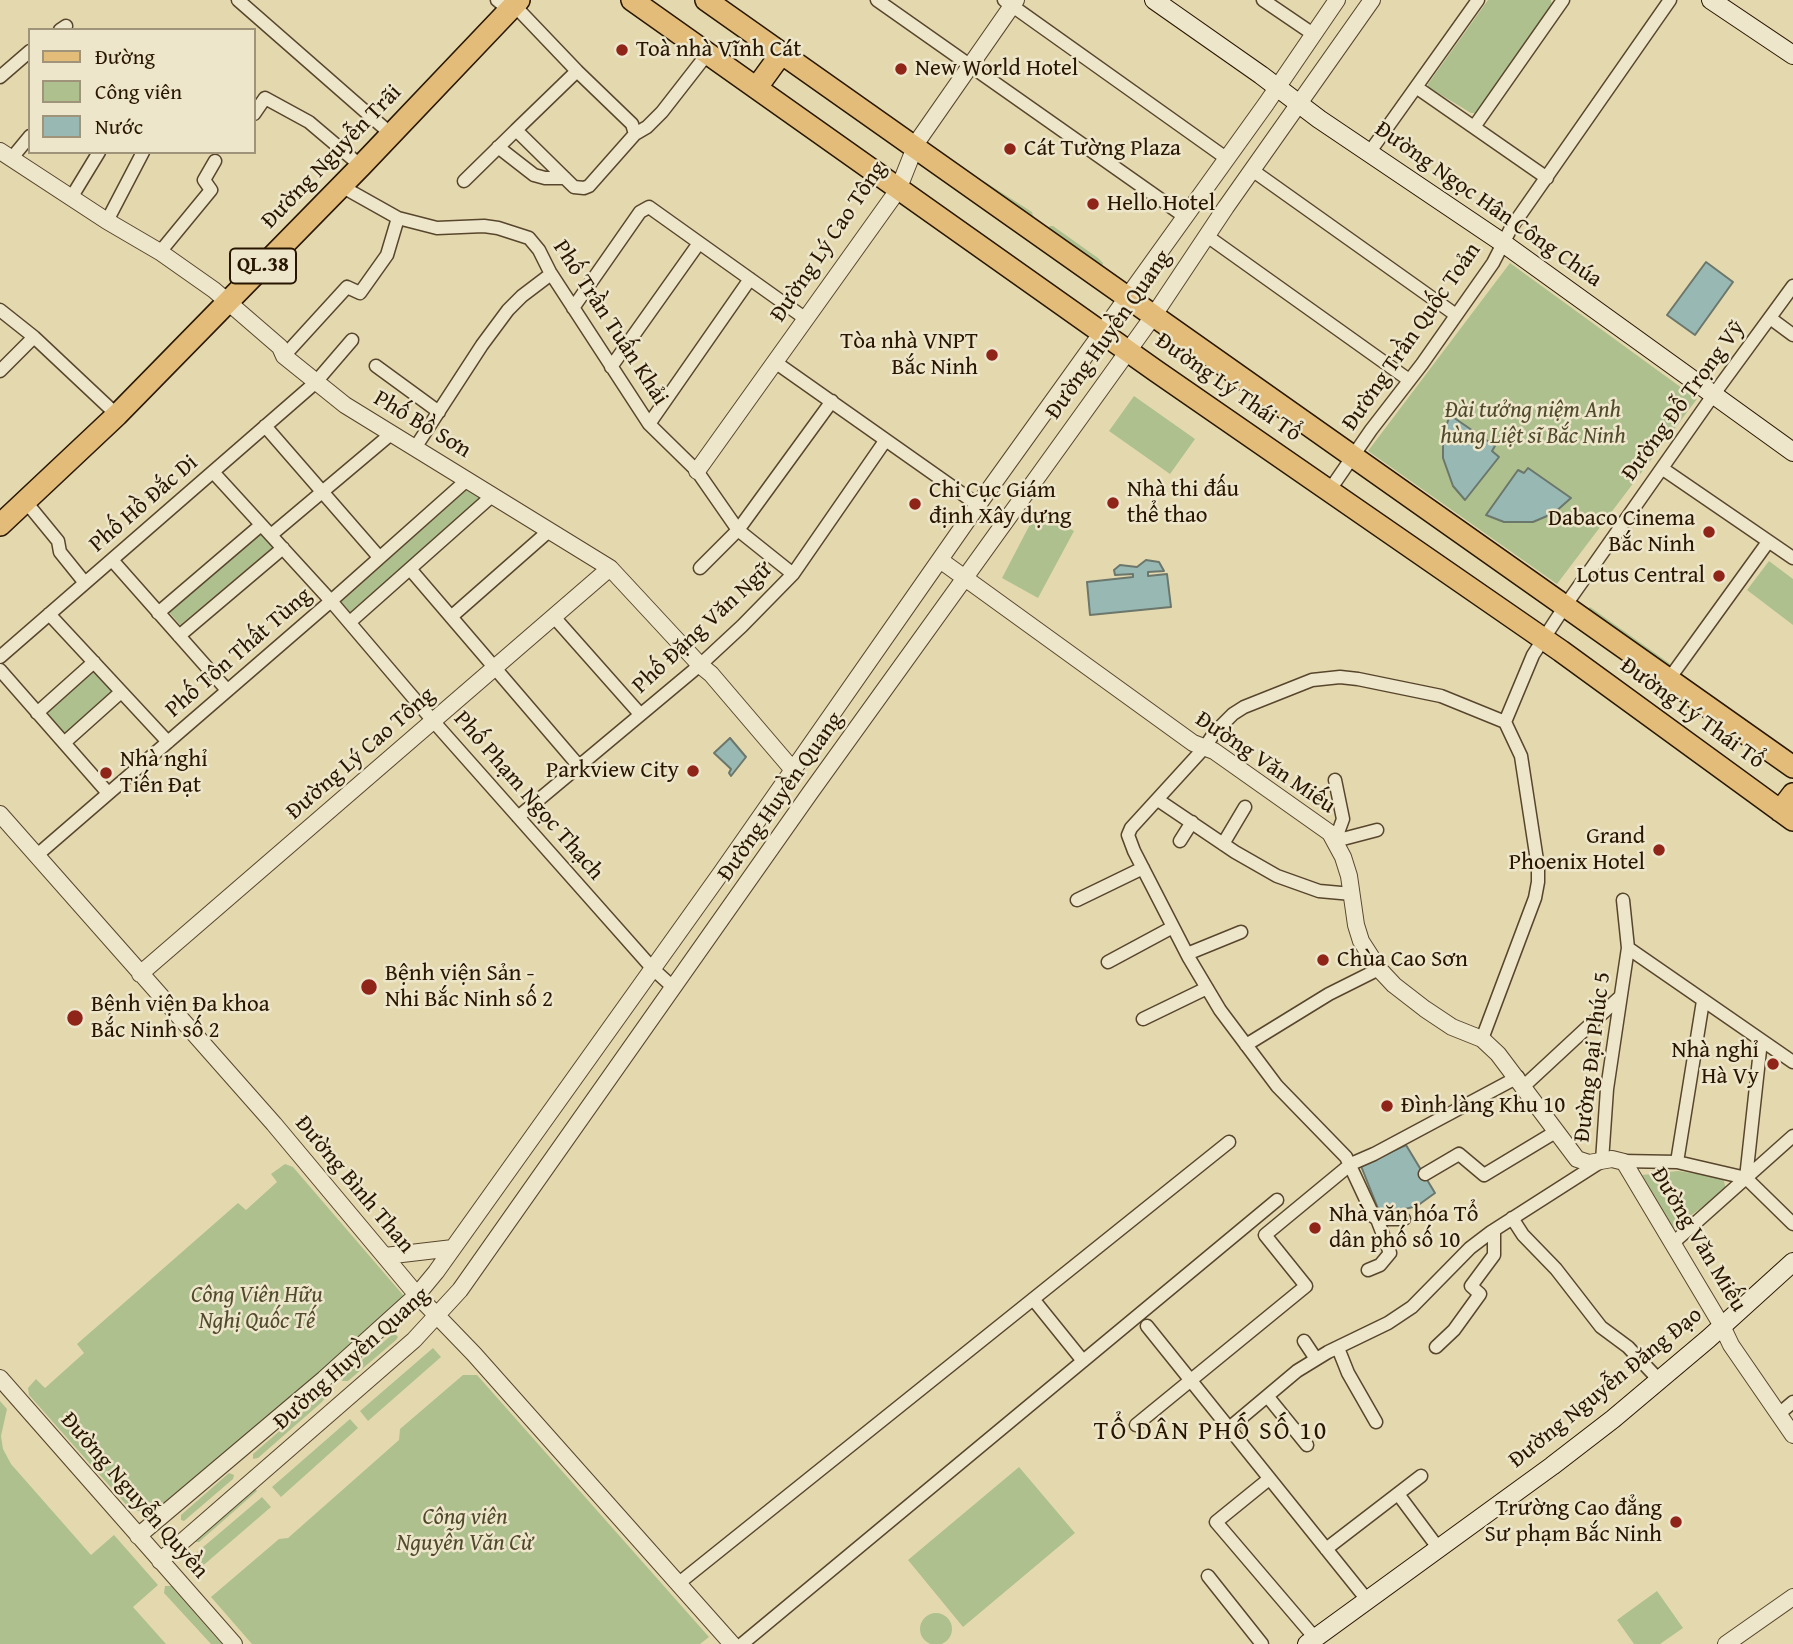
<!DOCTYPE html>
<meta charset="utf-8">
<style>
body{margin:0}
#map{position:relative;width:1793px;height:1644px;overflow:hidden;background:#e4d8af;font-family:"Gentium Book Plus",serif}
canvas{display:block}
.legend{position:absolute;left:28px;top:28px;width:228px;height:126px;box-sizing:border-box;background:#ede6cb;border:2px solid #9f937a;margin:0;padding:9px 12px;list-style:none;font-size:21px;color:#291600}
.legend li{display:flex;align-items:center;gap:14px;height:35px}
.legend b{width:35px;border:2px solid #9f937a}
</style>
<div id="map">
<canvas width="1793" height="1644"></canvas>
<ul class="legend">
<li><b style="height:9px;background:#e2bc78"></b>Đường</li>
<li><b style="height:19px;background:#afc08f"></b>Công viên</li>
<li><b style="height:19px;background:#98b8b4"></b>Nước</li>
</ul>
</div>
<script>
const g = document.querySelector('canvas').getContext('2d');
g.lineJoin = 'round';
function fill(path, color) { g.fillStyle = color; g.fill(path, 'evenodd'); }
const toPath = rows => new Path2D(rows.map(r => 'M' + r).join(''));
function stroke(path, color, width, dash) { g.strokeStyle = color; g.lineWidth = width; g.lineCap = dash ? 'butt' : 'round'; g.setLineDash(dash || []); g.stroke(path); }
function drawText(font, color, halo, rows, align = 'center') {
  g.font = font + ' "Gentium Book Plus",serif'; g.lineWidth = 5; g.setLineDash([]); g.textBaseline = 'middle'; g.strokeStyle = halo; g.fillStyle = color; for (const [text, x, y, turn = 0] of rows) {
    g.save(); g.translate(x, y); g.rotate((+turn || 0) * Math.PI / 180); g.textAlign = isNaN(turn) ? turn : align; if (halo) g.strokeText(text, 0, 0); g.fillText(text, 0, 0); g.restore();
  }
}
fill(toPath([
 [1488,0,1551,0,1552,6,1476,113,1471,113,1428,87,1428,84],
 [985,182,1032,212,1034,219,981,185],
 [1050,226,1053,226,1098,258,1103,263,1102,268,1047,229],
 [1510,263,1697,399,1557,584,1368,451],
 [1134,396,1195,439,1170,474,1109,431],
 [471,486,484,496,350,614,340,603],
 [1037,511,1074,531,1038,598,1002,578],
 [262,532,274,546,180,625,169,612],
 [1769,561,1793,579,1793,625,1747,590],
 [1590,607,1669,663,1671,666,1669,669,1587,610],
 [94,666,118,693,64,741,39,713],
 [285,1164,293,1167,403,1295,403,1298,399,1305,158,1512,146,1513,130,1509,29,1395,28,1388,36,1379,45,1388,84,1353,77,1344,238,1203,246,1210,277,1182,271,1174],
 [1678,1171,1723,1178,1726,1189,1673,1229,1642,1175],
 [394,1333,398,1337,396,1340,348,1381,342,1381,344,1375],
 [433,1348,441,1357,368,1421,360,1411],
 [463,1375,477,1375,709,1637,700,1644,252,1644,211,1597,279,1539,288,1538,399,1440,400,1429],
 [321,1395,325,1398,322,1402,258,1458,253,1459,253,1454],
 [0,1401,7,1409,1,1436,3,1449,11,1464,91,1555,114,1535,158,1585,133,1607,166,1644,0,1644],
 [350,1419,358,1428,281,1497,272,1487],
 [1019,1467,1075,1533,963,1627,908,1560],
 [229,1473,234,1475,233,1479,184,1521,181,1520,181,1515],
 [252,1485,257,1491,199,1542,194,1542,193,1541],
 [262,1497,271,1507,206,1563,200,1568,195,1567,191,1561,195,1554],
 [165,1586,171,1586,222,1644,211,1644,164,1593],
 [1657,1591,1683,1628,1660,1644,1634,1644,1617,1620],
 '920 1629a16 16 0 1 1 32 0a16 16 0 1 1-32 0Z'
]), '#afc08f');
const water = toPath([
 [1706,262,1733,282,1695,335,1667,315,1706,262],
 [1450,415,1495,446,1492,451,1499,457,1465,500,1453,486,1443,458,1443,435,1450,415],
 [1528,468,1571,498,1554,513,1533,522,1504,522,1486,515,1518,470,1524,473,1528,468],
 [1146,560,1159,562,1164,571,1148,572,1148,576,1167,574,1171,607,1090,615,1087,582,1133,577,1133,574,1115,575,1114,570,1120,565,1137,567,1146,560],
 [730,738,746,757,731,776,729,773,731,769,714,753,730,738],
 [1406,1145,1435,1193,1417,1206,1397,1211,1379,1211,1361,1166,1406,1145]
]);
fill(water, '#98b8b4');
stroke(water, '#6c776c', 2);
const minor = toPath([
 [238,0,391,134],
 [497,0,509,10],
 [877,0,1184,216],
 [1004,0,1226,158],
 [1263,0,1313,34],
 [60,30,66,26],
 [0,77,30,51],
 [1416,87,1547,178],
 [254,114,265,98,309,122,361,166],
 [1474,127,1563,0],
 [516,130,577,71],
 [635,134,647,127,662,112,708,53],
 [498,147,534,175,545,178,565,178],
 [1369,153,1478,0],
 [11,159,30,136],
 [1252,170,1456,315],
 [464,181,516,130,574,187,584,188,589,186,635,134,632,124,577,71,514,5],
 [341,186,398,218,437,228,484,226,498,228,529,238,539,250,550,272,649,424,697,471,738,530,793,574],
 [71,198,99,152],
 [107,221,143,152],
 [1207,236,1409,380],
 [160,252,211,190,204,180,215,161],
 [573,308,640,212,649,207,806,319],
 [0,310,34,337,117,415],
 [1770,318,1793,335],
 [284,356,347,287,360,293,387,255,398,218],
 [775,362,978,505],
 [376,366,439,412],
 [611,367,699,243],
 [0,371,34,337],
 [649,424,750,279],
 [265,426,379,557],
 [415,448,482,345,508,310,522,296,551,274],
 [1663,469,1793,558],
 [213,472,331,601,434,722,653,969,674,988],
 [1329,491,1371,430,1422,364,1493,263,1511,228,1670,0],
 [26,502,58,541,60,552,85,583],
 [271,535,391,434],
 [112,560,227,690],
 [700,568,738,530,832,401],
 [410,569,578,765],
 [158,613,261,525],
 [49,614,168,742],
 [451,617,550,530],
 [554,617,640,714],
 [350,622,493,495],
 [179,636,283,548],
 [0,657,315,383,352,340],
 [0,670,108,793],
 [1669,679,1768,542],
 [37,713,94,662],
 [1505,722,1533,655,1565,606,1714,394,1793,286],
 [64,743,121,692],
 [1335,780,1343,819,1335,841],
 [1158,800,1235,852,1277,876,1319,891,1352,894],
 [518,817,700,665,742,626,793,574,885,441],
 [1180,841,1192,822],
 [1335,841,1377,830],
 [1223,844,1245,807],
 [36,856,331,601,467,480],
 [1077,900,1143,868],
 [1623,900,1628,948],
 [1187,954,1241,932],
 [1108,962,1173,927],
 [1143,1019,1207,988],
 [1482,1039,1535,898,1538,882,1538,867,1521,756,1505,722],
 [1246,1045,1329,994,1379,969],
 [1524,1086,1620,997],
 [1621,1161,1677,1162,1746,1178,1793,1224],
 [1677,1162,1703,1001],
 [1425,1174,1459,1154,1484,1175,1557,1131],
 [1746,1178,1761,1041],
 [1512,1218,1523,1235,1556,1269,1601,1327,1628,1347,1659,1380],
 [1404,1219,1377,1219,1374,1217,1346,1157,1277,1086,1220,1010,1189,958,1134,851,1128,835,1131,828,1205,747,1215,732,1233,714,1244,707,1312,680,1340,677,1358,679,1441,696,1505,722],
 [1673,1243,1793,1136],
 [1368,1270,1380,1265,1390,1253,1377,1219],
 [1033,1299,1083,1361],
 [1147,1326,1368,1601],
 [1304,1341,1316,1359],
 [1436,1347,1454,1330,1480,1294,1471,1286,1494,1255,1494,1230],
 [1338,1348,1348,1373,1376,1422],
 [1268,1397,1307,1445],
 [1780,1413,1793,1402],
 [1136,1425,1306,1286,1265,1235,1351,1164,1374,1154,1518,1077],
 [1228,1429,1297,1371,1328,1352,1388,1323,1412,1307,1470,1248,1491,1232,1602,1161,1607,1089,1628,948,1793,1062],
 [1269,1479,1216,1522,1315,1638],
 [1398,1494,1439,1549],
 [1326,1549,1421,1476],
 [1208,1576,1262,1644],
 [679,1583,1229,1142],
 [742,1644,1277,1200]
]);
const tertiary = toPath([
 [0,151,107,221,160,252,214,290,280,347,284,356,345,405,610,568,700,665,711,674,793,770],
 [697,471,898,190,917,142,1016,0],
 [940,560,1193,743,1214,751,1330,833,1343,857,1349,876,1356,925,1361,941,1379,969,1394,985,1425,1009,1452,1027,1482,1039,1498,1054,1577,1159,1589,1163,1612,1159,1624,1162,1722,1326,1731,1345,1793,1435],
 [0,814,274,1124,417,1295,474,1354,732,1644],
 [140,974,610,568],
 [385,1256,453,1248],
 [0,1378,234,1644],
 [138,1536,324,1379,417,1295,436,1272,721,873,978,505,1266,104,1337,0],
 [160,1561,414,1340,460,1290,810,793,1154,315,1226,207,1372,0],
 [1726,1644,1793,1597]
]);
const secondary = toPath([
 [1154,0,1261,75,1319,119,1503,243,1793,452],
 [1711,0,1793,55],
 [1307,1644,1552,1466,1613,1419,1708,1339,1793,1262]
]);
const primary = toPath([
 [632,0,1156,371,1561,651,1793,820],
 [706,0,1793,767],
 [757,87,781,54],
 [1780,811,1793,794]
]);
const trunk = toPath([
 [0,525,117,415,361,166,519,0]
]);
stroke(minor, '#58462c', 15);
stroke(tertiary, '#58462c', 18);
stroke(secondary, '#291600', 20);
stroke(primary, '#291600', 24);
stroke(trunk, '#291600', 24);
stroke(minor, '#ede6cb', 12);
stroke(tertiary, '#ede6cb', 16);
stroke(secondary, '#ede6cb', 18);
stroke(primary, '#e2bc78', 21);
stroke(trunk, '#e2bc78', 21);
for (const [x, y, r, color] of [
 [622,50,7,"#8f2418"],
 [901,69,7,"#8f2418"],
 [1010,149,7,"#8f2418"],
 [1093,204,7,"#8f2418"],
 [992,355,7,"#8f2418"],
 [1113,503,7,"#8f2418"],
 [915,504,7,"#8f2418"],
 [1709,532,7,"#8f2418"],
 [1719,576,7,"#8f2418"],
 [693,771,7,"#8f2418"],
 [106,773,7,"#8f2418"],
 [1659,850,7,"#8f2418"],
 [1323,960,7,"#8f2418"],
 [369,987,9,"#8f2418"],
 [75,1018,9,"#8f2418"],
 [1773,1064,7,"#8f2418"],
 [1387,1106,7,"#8f2418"],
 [1315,1228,7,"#8f2418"],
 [1676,1522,7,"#8f2418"]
]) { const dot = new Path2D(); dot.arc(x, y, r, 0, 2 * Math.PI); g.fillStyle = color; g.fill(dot); stroke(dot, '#ede6cb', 2.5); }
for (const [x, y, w] of [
 [263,266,66]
]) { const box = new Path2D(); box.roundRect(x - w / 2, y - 17.5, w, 35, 5); g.fillStyle = '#ede6cb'; g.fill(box); stroke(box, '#291600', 2); }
drawText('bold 21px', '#291600', null, [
 ["QL.38",263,266]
]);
drawText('23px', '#291600', '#ede6cb', [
 ["Toà nhà Vĩnh Cát",636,50],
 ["New World Hotel",915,69],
 ["Cát Tường Plaza",1024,149],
 ["Hello Hotel",1107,204],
 ["Tòa nhà VNPT",978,342,"right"],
 ["Bắc Ninh",978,368,"right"],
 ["Nhà thi đấu",1127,490],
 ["thể thao",1127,516],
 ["Chi Cục Giám",929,491],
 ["định Xây dựng",929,517],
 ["Dabaco Cinema",1695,519,"right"],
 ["Bắc Ninh",1695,545,"right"],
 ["Lotus Central",1705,576,"right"],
 ["Nhà nghỉ",120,760],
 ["Tiến Đạt",120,786],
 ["Parkview City",679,771,"right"],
 ["Grand",1645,837,"right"],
 ["Phoenix Hotel",1645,863,"right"],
 ["Chùa Cao Sơn",1337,960],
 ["Bệnh viện Sản -",385,974],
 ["Nhi Bắc Ninh số 2",385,1000],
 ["Bệnh viện Đa khoa",91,1005],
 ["Bắc Ninh số 2",91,1031],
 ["Nhà nghỉ",1759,1051,"right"],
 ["Hà Vy",1759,1077,"right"],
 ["Đình làng Khu 10",1401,1106],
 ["Nhà văn hóa Tổ",1329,1215],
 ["dân phố số 10",1329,1241],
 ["Trường Cao đẳng",1662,1509,"right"],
 ["Sư phạm Bắc Ninh",1662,1535,"right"]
], 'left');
drawText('23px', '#291600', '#ede6cb', [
 ["Đường Nguyễn Trãi",332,157,-46],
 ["Đường Ngọc Hân Công Chúa",1488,205,35],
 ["Đường Lý Cao Tông",829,242,-56],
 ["Phố Trần Tuấn Khải",610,323,57],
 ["Đường Huyền Quang",1109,335,-55],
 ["Đường Trần Quốc Toản",1412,337,-55],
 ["Đường Lý Thái Tổ",1228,388,35],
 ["Đường Đỗ Trọng Vỹ",1684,401,-54],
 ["Phố Bồ Sơn",422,425,31],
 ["Phố Hồ Đắc Di",144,504,-41],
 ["Phố Đặng Văn Ngữ",703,628,-43],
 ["Phố Tôn Thất Tùng",239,653,-41],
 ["Đường Lý Thái Tổ",1692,714,36],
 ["Đường Lý Cao Tông",361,754,-41],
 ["Đường Văn Miếu",1265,763,34],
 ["Phố Phạm Ngọc Thạch",528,796,49],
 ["Đường Huyền Quang",781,797,-55],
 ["Đường Đại Phúc 5",1593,1057,-83],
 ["Đường Bình Than",354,1185,50],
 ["Đường Văn Miếu",1698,1240,59],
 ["Đường Huyền Quang",352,1359,-42],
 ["Đường Nguyễn Đăng Đạo",1606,1388,-39],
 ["Đường Nguyễn Quyền",134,1496,49]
]);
drawText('italic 23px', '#51492b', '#ede6cb', [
 ["Đài tưởng niệm Anh",1533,411],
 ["hùng Liệt sĩ Bắc Ninh",1533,437],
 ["Công Viên Hữu",257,1296],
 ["Nghị Quốc Tế",257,1322],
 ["Công viên",465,1518],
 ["Nguyễn Văn Cừ",465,1544]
]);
g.letterSpacing = '2px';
drawText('26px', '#291600', '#ede6cb', [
 ["TỔ DÂN PHỐ SỐ 10",1211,1432]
]);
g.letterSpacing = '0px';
</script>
